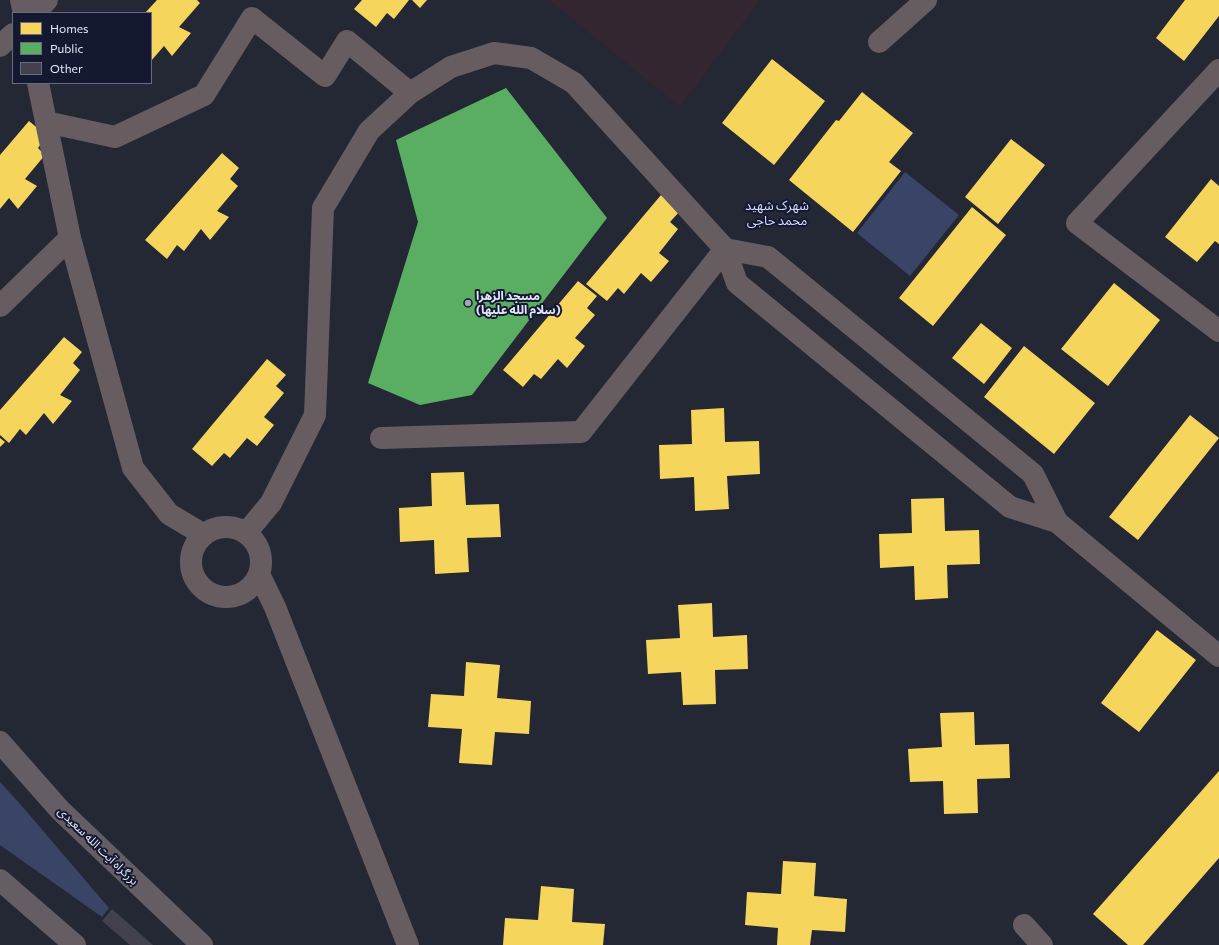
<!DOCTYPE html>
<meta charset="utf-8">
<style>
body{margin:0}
#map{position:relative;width:1219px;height:945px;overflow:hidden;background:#242734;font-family:Commissioner,sans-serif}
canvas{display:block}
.legend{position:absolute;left:12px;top:12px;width:140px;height:72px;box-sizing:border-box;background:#141931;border:1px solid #676c81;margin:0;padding:5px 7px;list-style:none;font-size:12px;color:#e4e9fa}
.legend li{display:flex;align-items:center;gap:8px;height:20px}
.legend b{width:20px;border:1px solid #676c81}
</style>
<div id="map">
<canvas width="1219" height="945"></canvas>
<ul class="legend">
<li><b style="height:11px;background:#f6d55c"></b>Homes</li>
<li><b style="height:11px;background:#5aae61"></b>Public</li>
<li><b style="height:11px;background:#44414e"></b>Other</li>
</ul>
</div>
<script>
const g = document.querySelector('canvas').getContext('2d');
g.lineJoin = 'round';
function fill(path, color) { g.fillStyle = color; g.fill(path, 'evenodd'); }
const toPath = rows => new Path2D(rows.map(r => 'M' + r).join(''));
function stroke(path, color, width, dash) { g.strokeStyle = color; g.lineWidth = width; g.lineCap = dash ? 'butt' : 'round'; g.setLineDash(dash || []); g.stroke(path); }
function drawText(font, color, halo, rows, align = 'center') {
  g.font = font + ' Commissioner,"Noto Sans Arabic",sans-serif'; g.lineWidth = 4; g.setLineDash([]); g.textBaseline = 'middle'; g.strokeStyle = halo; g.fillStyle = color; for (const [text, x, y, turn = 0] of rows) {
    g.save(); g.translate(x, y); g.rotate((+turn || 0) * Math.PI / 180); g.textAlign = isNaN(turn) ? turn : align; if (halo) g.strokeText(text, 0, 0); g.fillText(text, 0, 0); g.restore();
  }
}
fill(toPath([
 [549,0,760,0,680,107]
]), '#342630');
fill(toPath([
 [905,172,959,215,910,276,857,233],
 [0,782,21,805,109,908,102,917,0,845]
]), '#3a4467');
fill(toPath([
 [157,0,197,0,200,3,179,27,191,33,172,56,164,46,151,61,151,13,145,13],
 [362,0,409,0,394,19,387,13,376,27,354,9],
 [412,0,427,0,420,8],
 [1185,0,1219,0,1219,16,1184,61,1156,38],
 [772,59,825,101,774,165,722,123],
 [862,92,913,133,889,162,901,171,853,232,789,180,836,120,839,121],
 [29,121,47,136,38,148,45,155,25,179,37,186,18,209,9,198,0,209,0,155],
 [1011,139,1045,165,998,224,965,197],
 [222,153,239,168,230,179,238,186,217,211,229,217,210,240,201,229,184,251,177,245,167,259,145,240],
 [1211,179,1219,186,1219,244,1215,241,1197,262,1165,237],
 [661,195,680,211,670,222,678,229,659,253,669,261,651,282,641,273,624,294,618,288,607,301,586,284],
 [972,207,1006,235,933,326,899,298],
 [578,281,597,296,587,308,595,315,575,338,585,346,567,368,558,359,541,379,534,374,523,387,503,370],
 [1114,283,1160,320,1108,386,1061,349],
 [981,323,1012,348,984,384,952,358],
 [64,337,82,352,73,363,80,370,60,395,72,401,53,424,44,413,26,435,20,429,9,443,0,435,0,410],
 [1024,346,1095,403,1054,454,984,397],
 [267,359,286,375,276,386,284,393,264,417,274,425,257,446,247,438,230,458,224,453,212,466,192,449],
 [724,408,725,442,759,441,760,474,727,476,729,509,695,511,694,477,660,479,659,445,692,444,691,410],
 [1190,415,1219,438,1138,540,1109,517],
 [0,438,5,442,0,447],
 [464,472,466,505,499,504,501,537,467,538,469,572,435,574,434,540,400,542,399,508,432,506,431,473],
 [944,498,945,531,979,530,980,564,947,565,948,598,915,600,914,566,880,568,879,534,912,533,911,499],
 [712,603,713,637,747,635,748,669,715,670,716,704,683,705,681,672,648,674,646,640,680,638,678,605],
 [1157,630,1196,660,1139,732,1101,703],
 [466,662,500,665,497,698,531,701,529,734,495,732,492,765,459,763,462,729,428,727,431,694,464,696],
 [974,712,975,745,1009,744,1010,778,977,779,978,813,944,814,943,781,910,782,908,749,942,747,940,713],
 [1219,771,1219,858,1143,945,1128,945,1093,914],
 [783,861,816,863,814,896,847,899,845,932,812,930,810,945,777,945,778,928,745,925,747,892,781,894],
 [541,886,574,889,572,922,605,924,603,945,503,945,505,918,538,920]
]), '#f6d55c');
fill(toPath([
 [506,88,607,218,472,395,420,405,368,383,418,222,396,140]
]), '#5aae61');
fill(toPath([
 [112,909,153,945,130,945,102,921]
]), '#44414e');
stroke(toPath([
 [21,0,24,13],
 [35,13,47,0],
 [879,42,926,0],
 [0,46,13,34],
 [1219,70,1077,223,1219,331],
 [38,83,70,238,133,468,169,514,204,535],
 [46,122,115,137,204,95,252,18,325,76,347,41,410,93],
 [725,249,768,257,1033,474,1057,522],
 [0,306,70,238],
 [381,438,581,432,725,249],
 '191 562a35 35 0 1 1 70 0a35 35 0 1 1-70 0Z',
 [246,533,271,503,315,415,323,208,369,131,410,93,451,67,494,53,531,58,574,83,725,249,737,283,1010,507,1057,522,1219,656],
 [259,574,275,607,408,945],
 [1024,925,1042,945]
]), '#675d60', 22);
stroke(toPath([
 [0,742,60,810,202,945],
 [0,880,75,945]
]), '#645d64', 22);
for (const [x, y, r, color] of [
 [468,303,4,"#a1a5b5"]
]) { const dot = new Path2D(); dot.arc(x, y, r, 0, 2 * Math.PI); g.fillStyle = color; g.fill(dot); stroke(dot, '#141931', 1.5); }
drawText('bold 12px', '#e4e9fa', '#141931', [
 ["مسجد الزهرا",476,296],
 ["(سلام الله علیها)",476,310]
], 'left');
drawText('12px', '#e4e9fa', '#141931', [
 ["بزرگراه آیت الله سعیدی",98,846,44]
]);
drawText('13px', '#d3ddfe', '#141931', [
 ["شهرک شهید",777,206],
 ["محمد حاجی",777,221]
]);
</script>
